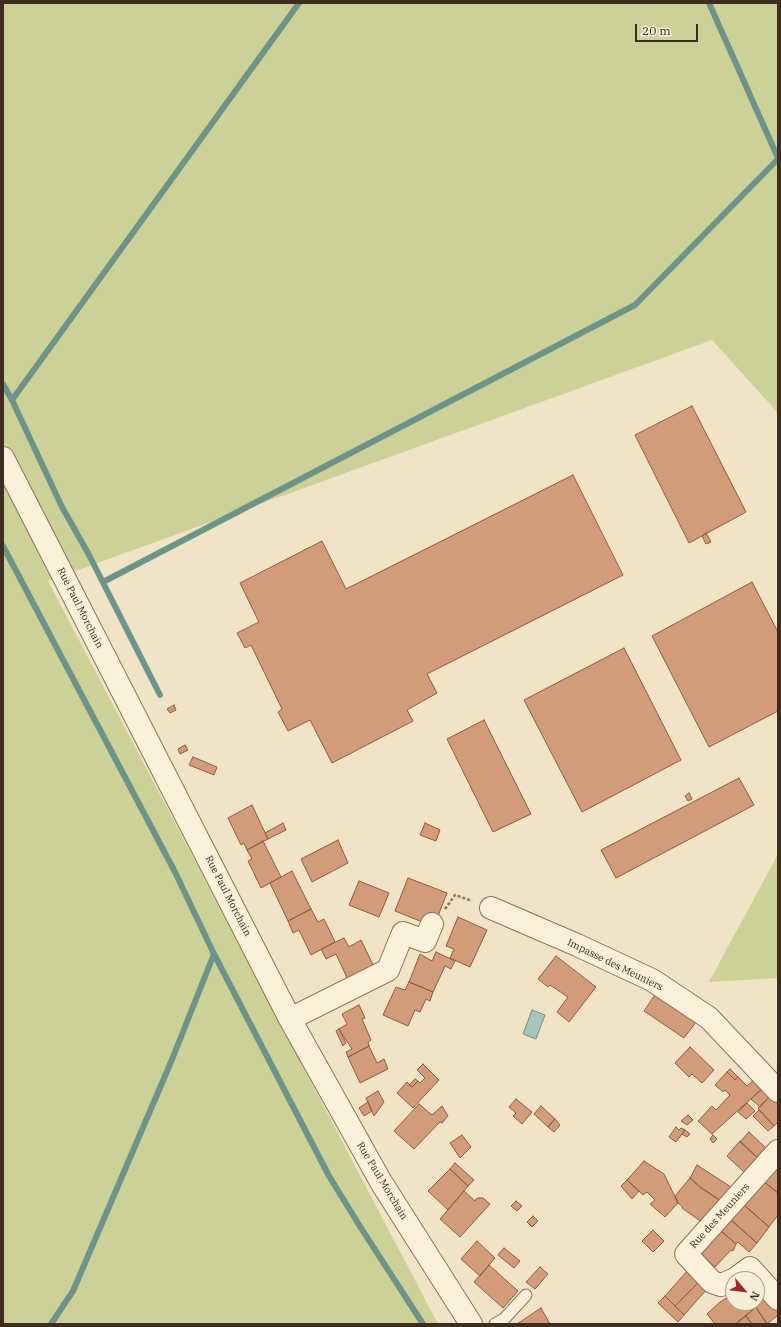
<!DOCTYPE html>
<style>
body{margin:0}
#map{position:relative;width:781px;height:1327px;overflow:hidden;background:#f1e3c6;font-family:"IBM Plex Serif",serif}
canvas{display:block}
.frame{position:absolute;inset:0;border:4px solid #3d2c1f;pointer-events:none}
.north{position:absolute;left:725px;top:1271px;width:40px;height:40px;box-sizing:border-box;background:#f8edd6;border:1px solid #ada08d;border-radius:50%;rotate:118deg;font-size:11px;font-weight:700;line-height:16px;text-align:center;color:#3d2c1f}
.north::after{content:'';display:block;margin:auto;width:14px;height:18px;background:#a1252b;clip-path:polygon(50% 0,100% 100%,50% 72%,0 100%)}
.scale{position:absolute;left:635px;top:24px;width:63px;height:18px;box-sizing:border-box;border:2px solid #3d2c1f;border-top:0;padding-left:5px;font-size:12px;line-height:14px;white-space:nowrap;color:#3d2c1f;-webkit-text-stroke:3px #f8edd6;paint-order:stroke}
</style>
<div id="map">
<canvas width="781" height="1327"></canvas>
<div class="frame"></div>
<div class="north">N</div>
<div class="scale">20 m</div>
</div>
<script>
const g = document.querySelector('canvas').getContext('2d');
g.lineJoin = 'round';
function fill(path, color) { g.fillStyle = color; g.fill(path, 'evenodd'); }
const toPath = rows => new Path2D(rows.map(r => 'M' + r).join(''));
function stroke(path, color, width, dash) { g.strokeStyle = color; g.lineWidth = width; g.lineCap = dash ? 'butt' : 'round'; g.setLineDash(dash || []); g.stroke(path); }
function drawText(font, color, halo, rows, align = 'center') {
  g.font = font + ' "IBM Plex Serif",serif'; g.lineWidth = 3; g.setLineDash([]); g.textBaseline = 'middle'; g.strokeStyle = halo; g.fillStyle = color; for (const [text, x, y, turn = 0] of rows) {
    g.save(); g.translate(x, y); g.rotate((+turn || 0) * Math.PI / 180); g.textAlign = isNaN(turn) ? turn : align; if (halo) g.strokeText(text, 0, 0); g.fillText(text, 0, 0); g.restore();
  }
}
fill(toPath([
 [3,3,778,3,778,413,712,340,48,581,438,1324,3,1324],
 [778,854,778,978,709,982]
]), '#ccd198');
const water = toPath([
 [532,1010,545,1015,536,1039,523,1034,532,1010]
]);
fill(water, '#a7c5bb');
stroke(water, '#6d9489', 1);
stroke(toPath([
 [709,3,778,158],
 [3,384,12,400,62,507,88,553,160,695],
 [12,400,299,3],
 [3,546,175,872,214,954,329,1176,361,1228,423,1324],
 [103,582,635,305,778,159],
 [51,1324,73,1291,171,1062,214,954]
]), '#6d9489', 6);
const building = toPath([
 [692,406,746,512,689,543,635,435,692,406],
 [573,475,623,575,427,674,437,693,407,710,413,721,332,763,310,720,288,731,278,712,282,709,251,645,245,648,237,633,259,622,240,583,322,541,346,589,573,475],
 [706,533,711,542,706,544,702,536,706,533],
 [752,582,778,632,778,711,709,747,652,636,752,582],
 [624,648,681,760,582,812,524,700,624,648],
 [174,705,176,710,170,713,167,709,174,705],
 [484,720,531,814,493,832,447,739,484,720],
 [185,745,188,750,180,754,178,749,185,745],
 [193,757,217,767,214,775,189,765,193,757],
 [739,778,754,805,616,878,601,850,739,778],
 [689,793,692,799,688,801,685,796,689,793],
 [252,805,268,839,247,850,244,843,241,845,228,818,252,805],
 [283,823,286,830,268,839,265,833,283,823],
 [425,823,440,830,436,841,420,835,425,823],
 [338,840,348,863,312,882,301,859,338,840],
 [263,841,281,877,261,888,248,861,252,859,247,850,263,841],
 [292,871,311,909,288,921,270,883,292,871],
 [408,878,447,893,438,916,430,912,425,923,395,911,408,878],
 [359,881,389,893,379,917,349,905,359,881],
 [311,909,318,922,324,919,335,942,311,955,299,930,293,933,288,921,311,909],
 [458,917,487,930,470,967,450,958,454,949,446,946,458,917],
 [344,938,349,947,361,940,375,969,349,982,336,954,326,959,321,949,344,938],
 [436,952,455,961,451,969,445,966,433,992,409,982,420,954,432,961,436,952],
 [556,956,596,987,569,1022,557,1012,568,997,550,985,548,987,538,979,556,956],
 [409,982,433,992,430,1001,426,999,420,1012,415,1010,408,1026,383,1015,396,987,405,990,409,982],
 [657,992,699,1018,684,1038,644,1011,657,992],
 [359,1005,365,1018,362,1019,371,1040,368,1042,369,1046,348,1057,346,1052,352,1049,339,1029,347,1024,342,1014,359,1005],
 [339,1029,346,1043,343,1046,336,1031,339,1029],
 [369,1046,377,1063,384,1059,388,1069,360,1083,348,1057,369,1046],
 [690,1047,714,1070,702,1083,692,1074,689,1077,675,1063,690,1047],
 [423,1064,439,1080,413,1108,397,1093,407,1082,412,1087,418,1081,420,1083,425,1078,417,1070,423,1064],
 [730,1069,738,1077,735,1080,727,1072,730,1069],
 [727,1072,735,1080,738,1077,747,1086,756,1078,765,1086,712,1134,698,1121,712,1106,716,1110,730,1095,725,1090,723,1092,715,1085,727,1072],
 [415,1079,418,1081,412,1087,409,1085,415,1079],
 [765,1086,773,1093,760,1107,751,1099,765,1086],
 [378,1091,384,1102,374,1116,366,1098,378,1091],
 [773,1093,778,1098,778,1122,774,1126,758,1108,773,1093],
 [516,1099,532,1112,522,1124,513,1116,516,1113,509,1107,516,1099],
 [368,1102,372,1111,364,1116,359,1108,368,1102],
 [747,1103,755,1111,746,1119,738,1112,747,1103],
 [419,1104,432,1115,442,1106,448,1116,442,1123,440,1122,414,1149,394,1131,419,1104],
 [541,1106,555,1119,548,1127,534,1114,541,1106],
 [759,1110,774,1126,768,1131,753,1116,759,1110],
 [688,1115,693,1120,687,1125,681,1121,688,1115],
 [555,1119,560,1125,554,1132,548,1127,555,1119],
 [676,1127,679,1130,681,1128,685,1130,676,1142,669,1137,676,1127],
 [685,1130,690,1134,687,1137,682,1134,685,1130],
 [749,1132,768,1150,759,1159,740,1142,749,1132],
 [462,1135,471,1147,460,1158,450,1143,462,1135],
 [713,1135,717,1139,713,1143,710,1139,713,1135],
 [740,1141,759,1159,746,1174,727,1156,740,1141],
 [644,1161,664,1174,678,1203,665,1217,650,1204,655,1200,647,1192,643,1195,627,1180,644,1161],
 [455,1163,474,1180,468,1186,450,1169,455,1163],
 [697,1165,734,1189,724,1203,700,1187,690,1178,697,1165],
 [775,1167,778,1169,778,1193,763,1181,775,1167],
 [450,1169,468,1186,448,1210,428,1191,450,1169],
 [690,1178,700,1187,724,1203,706,1225,682,1208,683,1207,678,1203,675,1196,690,1178],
 [627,1180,639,1191,632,1199,621,1186,627,1180],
 [763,1181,778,1193,778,1215,769,1227,743,1204,763,1181],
 [464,1191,475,1201,477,1198,483,1198,490,1204,460,1237,440,1219,464,1191],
 [516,1201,522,1206,517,1211,511,1206,516,1201],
 [743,1204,769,1227,757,1243,730,1219,743,1204],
 [533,1216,538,1221,532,1227,527,1222,533,1216],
 [730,1219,757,1243,749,1252,738,1242,736,1244,720,1230,730,1219],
 [653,1230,664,1241,653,1252,642,1241,653,1230],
 [720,1230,736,1244,733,1251,731,1250,715,1267,700,1253,720,1230],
 [477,1241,495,1258,480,1276,461,1259,477,1241],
 [504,1248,520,1261,514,1268,498,1255,504,1248],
 [489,1265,518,1291,503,1308,474,1282,489,1265],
 [540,1267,548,1274,535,1289,526,1282,540,1267],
 [689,1269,700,1281,675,1306,665,1296,689,1269],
 [700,1281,707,1289,684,1315,675,1306,700,1281],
 [757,1286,778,1310,778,1315,767,1324,753,1303,757,1303,757,1286],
 [733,1294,733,1303,753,1303,756,1307,735,1324,715,1324,707,1314,720,1302,733,1294],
 [665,1296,684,1315,678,1322,658,1303,665,1296],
 [756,1307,767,1324,752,1324,746,1316,756,1307],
 [541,1308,550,1324,517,1324,541,1308],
 [746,1316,752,1324,739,1324,738,1322,746,1316]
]);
fill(building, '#d29b79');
stroke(building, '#8f5b3e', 1);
const lane = toPath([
 [495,1324,505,1318,526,1295]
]);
const street = toPath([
 [3,458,290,1019,381,1182,471,1324],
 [491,908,577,945,652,980,709,1018,778,1091],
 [290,1019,388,970,403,933,425,941,432,924],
 [735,1279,750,1268,778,1299],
 [733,1280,721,1285,712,1282,686,1254,778,1151]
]);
stroke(lane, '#8e745a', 13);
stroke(street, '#8e745a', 24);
stroke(toPath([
 [445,909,455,895,472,901]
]), '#8e745a', 2.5, [3, 2]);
stroke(lane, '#fbf0da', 11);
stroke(street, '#fbf0da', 22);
drawText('10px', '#3d2c1f', '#f8edd6', [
 ["Rue Paul Morchain",80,608,63],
 ["Rue Paul Morchain",228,896,63],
 ["Impasse des Meuniers",615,965,26],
 ["Rue Paul Morchain",382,1181,59],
 ["Rue des Meuniers",720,1216,-48]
]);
</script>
